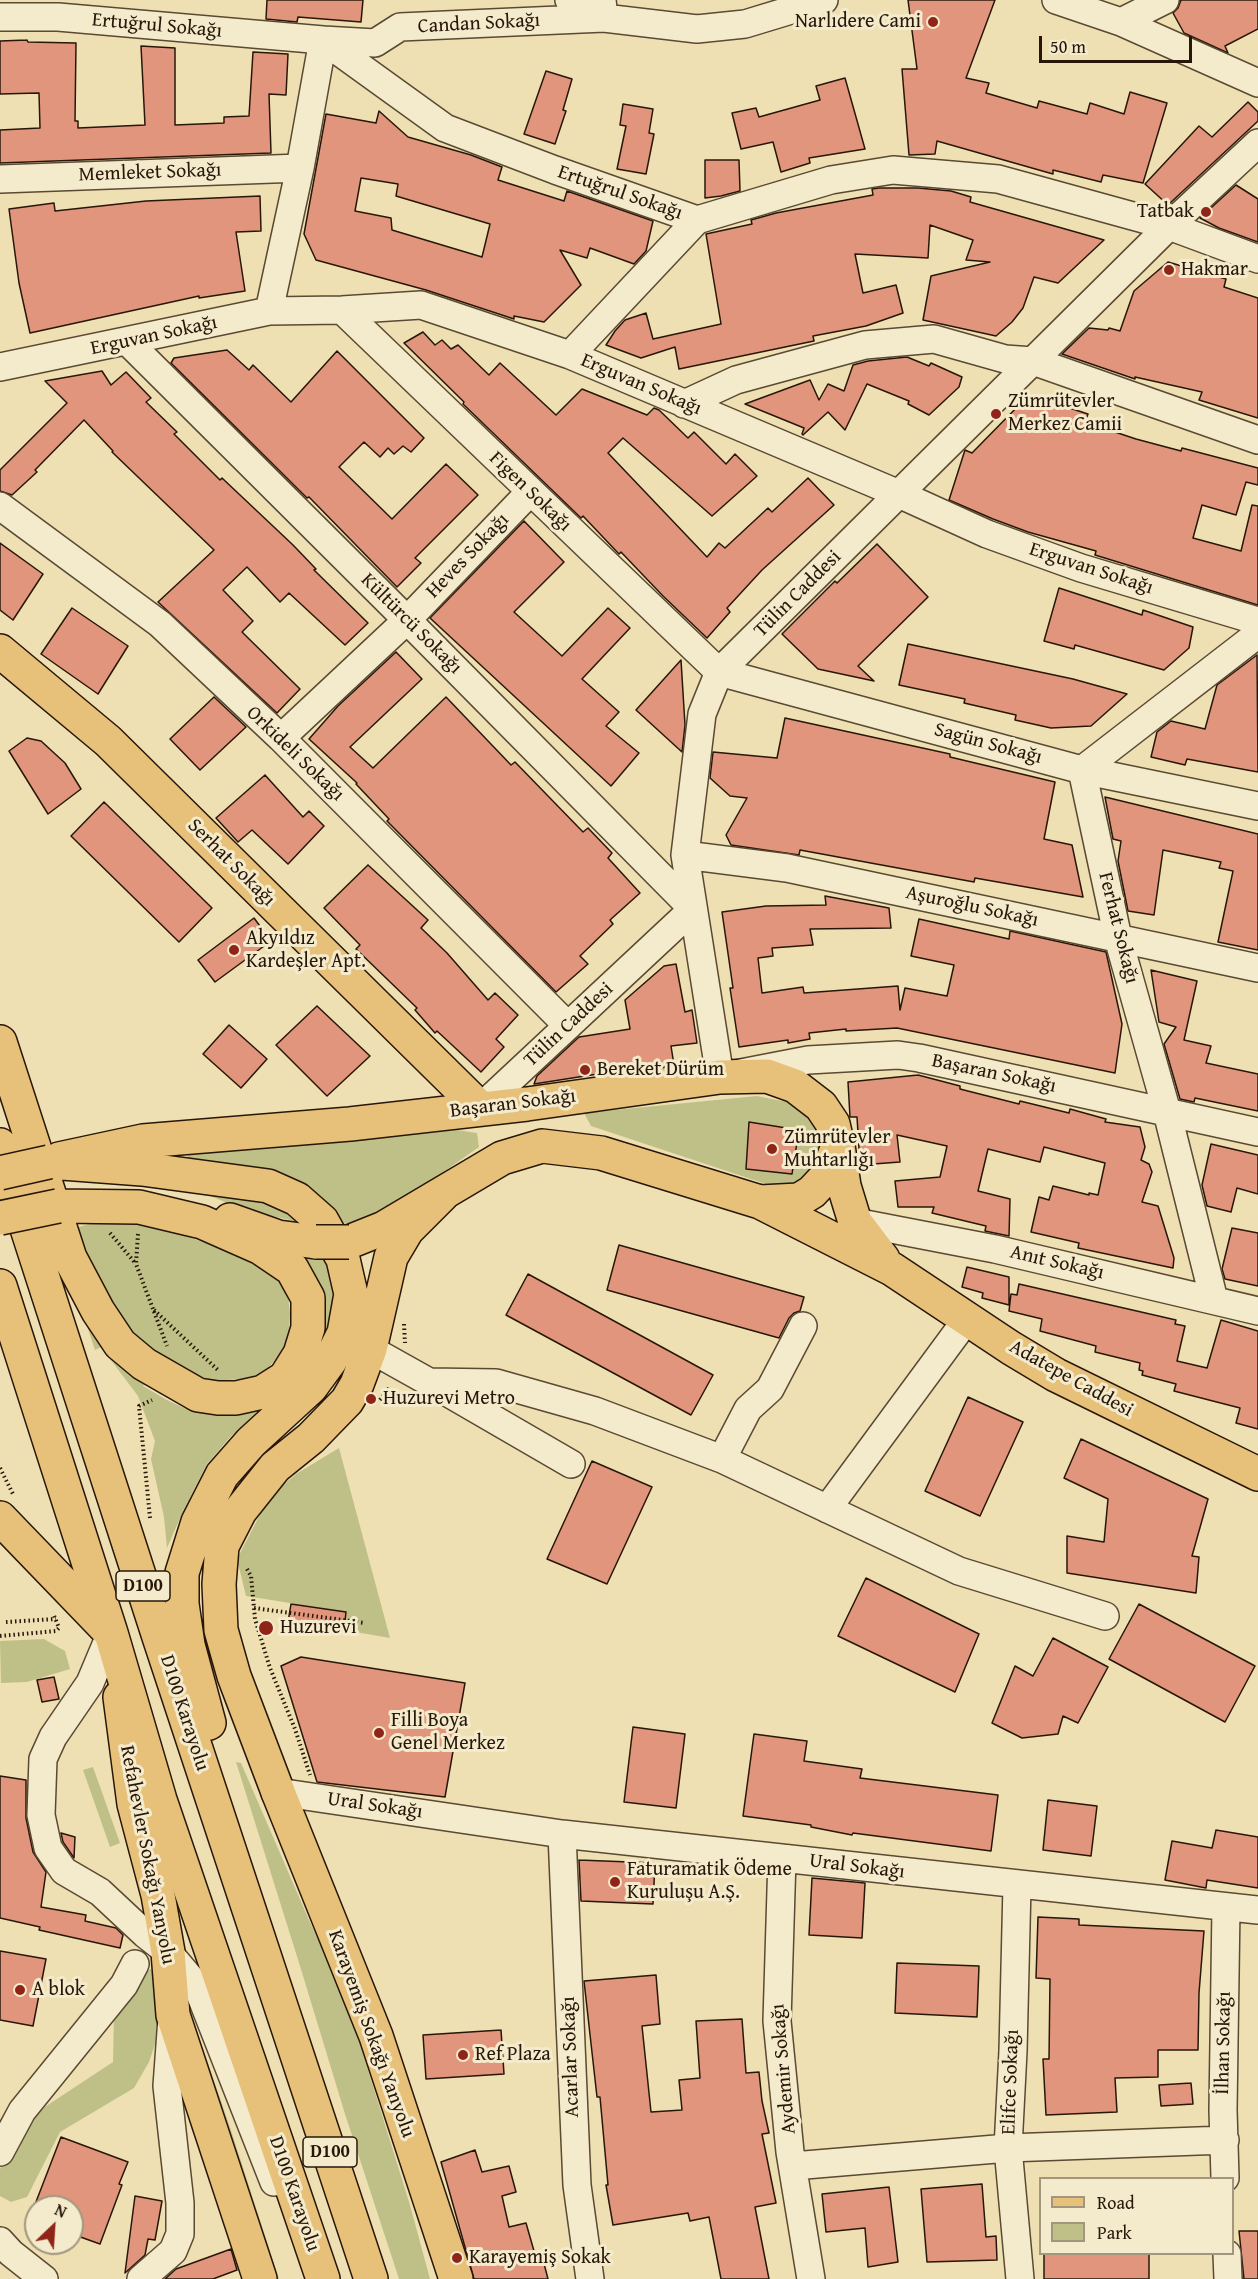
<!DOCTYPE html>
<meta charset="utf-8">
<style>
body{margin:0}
#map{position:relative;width:1258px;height:2279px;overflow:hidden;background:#eee0b2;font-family:"Gentium Book Plus",serif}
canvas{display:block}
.legend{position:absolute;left:1039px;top:2177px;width:195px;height:78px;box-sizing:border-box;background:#f4ebcd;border:2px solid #a2967f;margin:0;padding:8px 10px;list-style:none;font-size:18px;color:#281709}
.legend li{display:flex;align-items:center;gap:12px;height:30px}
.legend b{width:30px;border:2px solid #a2967f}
.north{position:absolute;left:24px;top:2195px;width:60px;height:60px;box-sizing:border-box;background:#f4ebcd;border:2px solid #a2967f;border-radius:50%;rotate:25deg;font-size:16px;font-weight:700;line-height:24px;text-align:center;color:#281709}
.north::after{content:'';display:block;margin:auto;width:21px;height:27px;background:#8f2418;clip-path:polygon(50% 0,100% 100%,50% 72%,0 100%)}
.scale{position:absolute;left:1039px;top:36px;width:153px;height:27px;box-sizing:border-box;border:3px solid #281709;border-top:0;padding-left:8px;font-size:18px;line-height:21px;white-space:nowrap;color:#281709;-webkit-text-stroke:4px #f4ebcd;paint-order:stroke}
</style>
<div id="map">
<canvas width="1258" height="2279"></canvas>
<ul class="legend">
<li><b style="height:8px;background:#e7c079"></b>Road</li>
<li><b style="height:16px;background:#bfc088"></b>Park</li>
</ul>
<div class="north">N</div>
<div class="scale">50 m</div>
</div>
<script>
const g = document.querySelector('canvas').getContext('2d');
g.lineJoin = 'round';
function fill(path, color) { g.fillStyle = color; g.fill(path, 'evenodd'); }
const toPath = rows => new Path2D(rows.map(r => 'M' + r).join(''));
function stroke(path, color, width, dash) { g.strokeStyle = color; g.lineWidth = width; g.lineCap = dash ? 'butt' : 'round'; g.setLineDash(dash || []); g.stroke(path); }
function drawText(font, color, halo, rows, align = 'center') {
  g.font = font + ' "Gentium Book Plus",serif'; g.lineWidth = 6; g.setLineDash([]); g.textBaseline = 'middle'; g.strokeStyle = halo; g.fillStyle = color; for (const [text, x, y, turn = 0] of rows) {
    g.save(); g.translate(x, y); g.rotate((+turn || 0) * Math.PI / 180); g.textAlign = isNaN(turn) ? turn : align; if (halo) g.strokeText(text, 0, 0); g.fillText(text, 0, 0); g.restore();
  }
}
fill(toPath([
 [757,1096,787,1102,803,1113,817,1127,821,1145,812,1172,799,1185,778,1188,591,1126,584,1113],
 [457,1130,477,1133,479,1147,389,1210,359,1222,340,1224,188,1161,187,1153,318,1144],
 [185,1186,209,1188,289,1209,303,1223,245,1210],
 [121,1221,158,1226,211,1245,260,1267,278,1279,288,1296,290,1313,289,1333,283,1351,268,1368,252,1378,215,1381,166,1365,117,1321,67,1230,94,1223],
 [286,1249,326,1256,331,1272,334,1298,330,1329,314,1365,267,1410,232,1435,207,1464,184,1509,167,1548,164,1517,151,1459,155,1441,138,1396,101,1347,95,1350,78,1299,146,1382,143,1386,167,1400,184,1408,226,1416,241,1413,308,1363],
 [339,1448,390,1638,344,1630,346,1612,246,1596,237,1559,269,1497,296,1474],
 [44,1639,65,1651,70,1669,27,1682,1,1683,0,1641],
 [236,1762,241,1763,309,1920,345,1996,410,2205,430,2279,399,2279,345,2114,300,1966],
 [93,1767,120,1843,110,1847,83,1770],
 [150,1969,162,1971,158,2035,149,2062,134,2088,60,2132,27,2197,11,2202,0,2196,0,2169,28,2118,113,2062,114,2012],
 [184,1994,230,2127,279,2279,266,2279]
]), '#bfc088');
const building = toPath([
 [267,0,363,0,361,22,298,17,297,22,266,19,267,0],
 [908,0,995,0,966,78,989,83,986,93,1037,108,1039,101,1087,114,1090,103,1124,114,1130,92,1167,103,1143,183,1103,175,1101,182,1053,170,1053,174,937,141,935,154,909,155,902,69,917,69,908,0],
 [1181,0,1258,0,1258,29,1225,46,1228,53,1184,33,1173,13,1178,8,1181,0],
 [27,40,28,42,76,43,75,121,78,121,78,128,145,125,141,46,175,48,175,125,224,123,224,117,249,116,253,52,288,54,286,95,269,94,271,153,0,163,0,130,40,128,39,93,0,94,0,41,27,40],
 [546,71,572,79,563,110,566,111,555,144,524,134,546,71],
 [845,78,865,149,809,158,810,163,781,172,773,142,741,149,732,113,756,108,759,117,820,100,816,86,845,78],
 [1248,102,1258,112,1258,121,1168,205,1145,184,1199,126,1212,137,1248,102],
 [623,104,653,109,649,133,654,134,646,174,617,169,626,126,620,125,623,104],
 [379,111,408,137,471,155,502,167,498,180,564,201,567,191,653,221,646,251,634,264,590,248,587,258,560,250,581,285,544,322,514,316,514,319,426,290,316,260,304,234,326,114,376,123,379,111],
 [361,178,398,184,396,196,490,224,482,257,392,230,391,218,355,211,361,178],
 [705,160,739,160,740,191,721,196,705,198,705,160],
 [1236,185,1258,199,1258,242,1219,228,1200,218,1236,185],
 [879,188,918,188,951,191,971,197,970,202,1104,240,1058,283,1034,277,1023,308,1012,322,996,336,923,320,931,276,990,262,966,260,973,240,930,225,928,258,855,254,863,293,896,285,903,313,866,326,813,336,814,341,679,369,675,347,641,358,606,345,615,331,625,320,646,313,653,339,721,324,706,234,752,224,751,220,776,213,873,195,872,189,879,188],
 [260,196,261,231,236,232,245,291,199,298,199,296,30,333,19,283,9,209,54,203,55,211,146,201,260,196],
 [1168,262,1226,279,1224,287,1258,298,1258,418,1199,400,1202,392,1135,377,1135,379,1062,354,1089,328,1108,330,1109,328,1120,331,1134,291,1168,262],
 [423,332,435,345,442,340,451,349,458,345,489,375,500,363,556,415,582,389,647,415,654,408,659,410,688,438,694,432,726,464,735,454,757,476,712,516,623,438,608,453,707,557,719,543,725,548,768,508,772,512,808,478,834,505,762,570,727,608,730,612,707,638,663,596,621,552,619,554,583,516,581,518,463,404,464,402,404,343,423,332],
 [227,350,249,370,253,365,291,402,337,351,424,438,411,452,403,446,394,454,388,448,380,457,364,442,339,467,392,519,446,464,478,495,415,558,421,563,397,587,309,497,307,498,171,363,174,358,227,350],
 [907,357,929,366,931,363,962,377,959,387,929,415,908,404,909,401,867,384,845,430,828,412,803,435,802,434,804,428,745,404,810,380,819,400,828,384,844,391,853,365,868,361,907,357],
 [102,371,111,385,126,372,151,398,146,402,177,432,174,434,220,480,222,478,293,545,316,569,314,570,368,623,345,645,289,593,280,602,247,567,223,590,253,621,242,632,300,689,277,713,158,602,214,550,112,452,113,451,84,420,35,470,37,472,12,495,0,491,0,470,67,403,45,381,102,371],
 [1042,399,1088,414,1085,422,1136,439,1181,451,1182,448,1258,468,1258,485,1246,482,1236,515,1202,505,1193,538,1241,551,1252,505,1258,506,1258,605,1095,555,1096,551,1028,532,993,519,949,500,965,450,972,453,1024,400,1040,405,1042,399],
 [524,521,564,562,514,612,562,656,608,608,630,628,582,679,619,712,606,726,639,753,611,786,430,618,524,521],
 [0,543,43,574,13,620,0,610,0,543],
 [877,544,928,597,858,666,874,681,818,669,782,634,835,581,837,583,877,544],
 [1059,588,1142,615,1143,610,1193,627,1189,648,1164,670,1075,645,1074,649,1044,641,1059,588],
 [72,608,128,646,98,694,41,654,72,608],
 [908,644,1073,679,1127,694,1091,726,1051,728,1015,720,1016,715,964,703,965,699,899,685,908,644],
 [396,652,422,679,350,747,373,768,446,697,511,765,515,762,583,832,588,828,612,853,608,858,640,893,610,920,613,924,580,956,588,964,556,992,387,821,389,819,356,784,357,783,309,739,338,706,396,652],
 [1257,655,1258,772,1187,759,1185,765,1151,757,1157,732,1171,721,1205,729,1217,685,1257,655],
 [681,660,685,725,682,752,636,710,681,660],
 [214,697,246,727,200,770,170,739,214,697],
 [785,718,950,754,950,757,1055,782,1044,839,1072,845,1083,897,975,878,974,882,800,850,799,855,731,845,726,835,747,798,730,796,710,778,713,752,777,758,785,718],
 [27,738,41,741,65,763,81,789,48,814,9,751,27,738],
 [265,775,303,817,309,811,324,826,288,864,252,830,238,842,216,818,265,775],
 [1105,797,1258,834,1258,950,1218,942,1233,871,1219,868,1221,862,1163,850,1154,915,1128,911,1118,861,1121,841,1113,839,1105,797],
 [104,802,212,908,179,942,71,836,104,802],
 [368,865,428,920,421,928,447,953,488,1000,495,993,518,1015,496,1039,504,1047,481,1072,437,1031,435,1033,415,1010,417,1008,356,949,360,945,324,908,368,865],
 [825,896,889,908,891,928,810,929,813,945,772,948,773,956,758,958,762,993,803,987,804,993,898,986,900,1010,905,988,947,996,954,965,911,956,919,919,1009,939,1010,931,1106,952,1122,1024,1115,1073,897,1028,846,1031,846,1029,809,1033,810,1039,788,1043,788,1040,739,1047,730,988,733,988,722,912,766,906,826,905,825,896],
 [254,918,271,941,215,982,198,960,254,918],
 [676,964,685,1012,692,1010,697,1043,671,1046,674,1065,636,1070,636,1068,534,1084,537,1076,579,1037,630,1029,625,1000,664,966,676,964],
 [1151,970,1197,981,1184,1040,1211,1046,1206,1063,1258,1074,1258,1111,1195,1098,1194,1102,1180,1099,1164,1044,1176,1027,1159,1022,1151,970],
 [317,1006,370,1056,327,1096,276,1045,317,1006],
 [229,1025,267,1059,241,1088,203,1054,229,1025],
 [918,1075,960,1086,960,1089,1019,1104,1020,1101,1069,1113,1070,1109,1106,1119,1105,1122,1140,1127,1145,1147,1141,1160,1149,1164,1152,1172,1142,1202,1158,1206,1174,1258,1173,1268,1078,1248,1079,1243,1031,1232,1039,1197,1049,1200,1053,1186,1089,1195,1089,1193,1098,1195,1105,1163,1044,1147,1040,1162,988,1149,978,1191,1010,1199,1009,1236,985,1231,986,1226,932,1213,934,1207,898,1207,895,1181,940,1177,947,1146,897,1135,900,1162,860,1165,857,1117,850,1117,848,1082,918,1075],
 [749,1122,799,1130,792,1174,746,1169,749,1122],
 [1211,1144,1258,1155,1258,1194,1237,1188,1231,1212,1207,1206,1202,1185,1211,1144],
 [1232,1228,1258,1233,1258,1286,1225,1279,1222,1269,1232,1228],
 [619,1245,804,1297,800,1311,794,1313,789,1318,779,1338,607,1290,619,1245],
 [967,1267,1009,1277,1009,1305,982,1298,983,1293,962,1287,967,1267],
 [528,1274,713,1375,691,1415,506,1315,528,1274],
 [1019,1284,1176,1320,1175,1324,1185,1326,1177,1361,1207,1368,1221,1320,1258,1331,1258,1429,1236,1423,1240,1408,1174,1391,1176,1384,1142,1375,1143,1371,1139,1370,1140,1363,1095,1352,1096,1346,1040,1331,1042,1319,1009,1311,1011,1294,1017,1295,1019,1284],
 [968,1397,1023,1422,980,1516,925,1491,968,1397],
 [1081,1439,1208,1499,1192,1556,1199,1557,1196,1593,1067,1573,1067,1536,1104,1542,1108,1499,1064,1478,1081,1439],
 [592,1461,652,1487,607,1584,547,1559,592,1461],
 [866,1578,979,1634,955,1692,838,1636,866,1578],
 [291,1604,346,1612,344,1630,288,1622,291,1604],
 [1139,1604,1255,1666,1225,1722,1109,1659,1139,1604],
 [1053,1638,1108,1667,1078,1723,1063,1716,1058,1734,1022,1738,992,1723,1015,1666,1033,1676,1053,1638],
 [301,1657,465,1683,445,1797,317,1782,281,1666,301,1657],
 [54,1677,59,1699,42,1702,37,1680,54,1677],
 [633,1727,685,1734,676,1808,624,1802,633,1727],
 [754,1734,807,1741,804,1761,862,1769,860,1778,998,1795,991,1851,853,1833,852,1835,811,1827,811,1825,743,1816,754,1734],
 [0,1776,26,1780,26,1818,33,1852,46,1872,41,1907,86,1915,85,1921,116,1928,123,1935,120,1948,39,1930,40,1927,0,1918,0,1776],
 [1048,1800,1097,1806,1091,1856,1043,1850,1048,1800],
 [1216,1830,1258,1837,1258,1888,1207,1880,1206,1888,1165,1880,1172,1841,1212,1848,1216,1830],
 [61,1833,75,1837,74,1858,63,1842,61,1833],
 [579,1860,655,1863,653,1904,581,1901,579,1860],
 [812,1878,865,1883,862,1938,809,1935,812,1878],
 [1038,1917,1079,1919,1079,1925,1204,1931,1199,1993,1198,2050,1158,2050,1158,2077,1115,2078,1117,2112,1046,2115,1043,2059,1049,2059,1050,1979,1036,1978,1038,1917],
 [0,1951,46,1959,33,2026,0,2020,0,1951],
 [897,1963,979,1966,977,2017,895,2013,897,1963],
 [656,1975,660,2024,642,2026,651,2112,682,2110,679,2080,700,2078,696,2021,742,2019,746,2073,759,2072,762,2101,769,2133,762,2134,776,2203,755,2207,769,2279,721,2279,709,2217,690,2221,688,2213,613,2225,606,2185,608,2185,600,2097,597,2097,584,1981,656,1975],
 [501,2030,504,2074,426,2079,423,2035,501,2030],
 [1191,2083,1193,2104,1161,2106,1159,2085,1191,2083],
 [61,2137,128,2162,119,2184,122,2185,100,2244,72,2234,72,2207,34,2207,61,2137],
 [475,2150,482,2172,509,2166,516,2192,502,2196,509,2227,526,2223,536,2258,542,2256,548,2279,474,2279,441,2162,475,2150],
 [982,2184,986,2237,996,2236,997,2260,927,2262,921,2189,982,2184],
 [889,2187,898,2262,868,2267,865,2228,826,2232,822,2194,889,2187],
 [135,2196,162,2201,155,2240,148,2239,145,2255,125,2273,135,2196],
 [1239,2231,1258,2231,1258,2279,1244,2279,1239,2231],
 [231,2249,237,2270,213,2279,165,2279,176,2269,231,2249],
 [1044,2253,1149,2253,1149,2279,1044,2279,1044,2253]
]);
fill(building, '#e0957c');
stroke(building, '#281709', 1.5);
const minor = toPath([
 [569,0,604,18,697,29,745,24,824,0],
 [1056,0,1121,22,1258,83],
 [0,17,58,17,323,40,445,128,555,170,697,220,831,180,893,170,998,179,1169,226,1258,259],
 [1121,22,1165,0],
 [1258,143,1169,226,719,672,702,714,685,855,720,1077,808,1060,898,1055,919,1058,1258,1132],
 [0,179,300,168],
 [342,310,719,672,1082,770,1258,806],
 [269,311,300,168,323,40,375,43,400,27,604,18,602,0],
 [128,342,407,620,693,909],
 [570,355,697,220],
 [0,367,269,311,342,310,421,305,570,355,899,494,987,534,1081,568,1258,621],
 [684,404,736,380,865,345,934,339,1005,359,1033,361,1258,440],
 [0,506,160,624,281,738,568,1026],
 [281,738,407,620,530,492],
 [685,855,787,868,1258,968],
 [480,1108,693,909],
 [855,1222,995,1249,1258,1311],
 [1214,1300,1167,1112,1118,938,1082,770,1258,634],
 [370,1349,429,1382,496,1383,595,1411,722,1459,959,1571,1105,1616],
 [433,1384,571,1464],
 [722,1459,748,1409,770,1389,803,1326],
 [827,1509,967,1319],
 [111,1633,90,1683,53,1737,43,1759,41,1815,48,1848,64,1871,100,1892,145,1934,168,1952,197,1986,274,2182],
 [278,1792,562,1834,1258,1910],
 [562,1834,577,2185,590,2279],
 [782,1858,777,2021,790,2152,811,2279],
 [1017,1885,1013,2051,1008,2148,1020,2279],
 [0,2152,22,2111,124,1985,135,1964],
 [793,2166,1008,2148,1225,2140],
 [1225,2178,1223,2110,1226,1907],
 [0,2241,11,2253,44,2279],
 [1227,2254,1228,2279],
 [141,2279,173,2251,180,2234,180,2203,167,2086,172,2018]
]);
const major = toPath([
 [0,651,108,741,480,1108],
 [838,1146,844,1186,855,1222,883,1259],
 [59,1159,143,1141,350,1124,527,1104,720,1077,767,1076,795,1086,821,1106,833,1124,838,1146,826,1177,812,1192,799,1200,760,1202],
 [230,1220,278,1237,316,1242],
 [349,1242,384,1228,502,1158,542,1146,601,1153,760,1202,892,1269,1011,1348,1056,1375,1258,1474],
 [120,1697,134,1804,158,1895,168,1952,173,2015,260,2279],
 [278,1792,376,2036,456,2279]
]);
const highway = toPath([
 [0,1042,70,1258,98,1311,120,1344,144,1364,198,1395,218,1398,236,1398,263,1392,285,1378,300,1354,308,1328,308,1298,292,1269,261,1248,202,1222,139,1207,58,1206],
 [0,1145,160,1640,371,2279],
 [49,1162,142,1169,268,1186,297,1199,322,1221,343,1259,351,1294,344,1333,330,1361,311,1387,251,1442,222,1475,198,1522,182,1573,182,1604,188,1645,209,1723],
 [0,1286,111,1633,160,1800,323,2279],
 [0,1518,107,1629],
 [278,1792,234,1676,221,1630,219,1584,222,1546,240,1511,275,1467,311,1438,347,1401,357,1384,370,1349,391,1257,407,1230,442,1195]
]);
stroke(minor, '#5a4933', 30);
stroke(major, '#281709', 36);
stroke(highway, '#281709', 36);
stroke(toPath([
 [110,1233,136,1264],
 [138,1234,136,1264,167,1346],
 [154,1310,219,1371],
 [404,1324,405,1343],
 [380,1400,390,1387],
 [0,1468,13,1494],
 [150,1518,139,1406,152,1400],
 [247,1569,251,1576,255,1619,270,1668,295,1729,310,1775],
 [254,1608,365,1623],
 [6,1622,56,1619],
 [0,1636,56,1631,59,1628,53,1613]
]), '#281709', 4, [1.5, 3]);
stroke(minor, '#f4ebcd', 27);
stroke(major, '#e7c079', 33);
stroke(highway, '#e7c079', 33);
const majorBridge = toPath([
 [0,1173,49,1162],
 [0,1218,58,1206],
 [316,1242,349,1242]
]);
stroke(majorBridge, '#281709', 36, []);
stroke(majorBridge, '#e7c079', 33);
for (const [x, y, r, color] of [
 [933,22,6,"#8f2418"],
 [1206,212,6,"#8f2418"],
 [1169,270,6,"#8f2418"],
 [996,414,6,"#8f2418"],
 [234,950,6,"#8f2418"],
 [585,1070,6,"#8f2418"],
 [772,1149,6,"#8f2418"],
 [371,1399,6,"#8f2418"],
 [266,1628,8,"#8f2418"],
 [379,1733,6,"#8f2418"],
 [615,1882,6,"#8f2418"],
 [20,1990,6,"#8f2418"],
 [463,2055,6,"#8f2418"],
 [457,2258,6,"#8f2418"]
]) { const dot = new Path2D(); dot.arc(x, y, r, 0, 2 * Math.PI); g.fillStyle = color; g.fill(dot); stroke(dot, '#f4ebcd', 2); }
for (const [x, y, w] of [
 [143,1586,54],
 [330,2152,54]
]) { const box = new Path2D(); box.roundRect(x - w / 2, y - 15, w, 30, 4.5); g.fillStyle = '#f4ebcd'; g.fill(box); stroke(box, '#281709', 1.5); }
drawText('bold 18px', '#281709', null, [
 ["D100",143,1586],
 ["D100",330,2152]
]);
drawText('20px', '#281709', '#f4ebcd', [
 ["Narlıdere Cami",921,22,"right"],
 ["Tatbak",1194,212,"right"],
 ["Hakmar",1181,270],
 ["Zümrütevler",1008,402],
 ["Merkez Camii",1008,425],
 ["Akyıldız",246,939],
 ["Kardeşler Apt.",246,962],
 ["Bereket Dürüm",597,1070],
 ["Zümrütevler",784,1138],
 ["Muhtarlığı",784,1161],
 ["Huzurevi Metro",383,1399],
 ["Huzurevi",280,1628],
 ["Filli Boya",391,1721],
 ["Genel Merkez",391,1744],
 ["Faturamatik Ödeme",627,1870],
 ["Kuruluşu A.Ş.",627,1893],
 ["A blok",32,1990],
 ["Ref Plaza",475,2055],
 ["Karayemiş Sokak",469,2258]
], 'left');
drawText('20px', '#281709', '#f4ebcd', [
 ["Candan Sokağı",479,24,-3],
 ["Ertuğrul Sokağı",157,26,5],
 ["Memleket Sokağı",150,173,-2],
 ["Ertuğrul Sokağı",620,193,19],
 ["Erguvan Sokağı",154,336,-12],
 ["Erguvan Sokağı",641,385,23],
 ["Figen Sokağı",530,492,44],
 ["Heves Sokağı",468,556,-46],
 ["Erguvan Sokağı",1091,569,18],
 ["Tülin Caddesi",798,594,-45],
 ["Kültürcü Sokağı",411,624,45],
 ["Sagün Sokağı",988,744,15],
 ["Orkideli Sokağı",295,754,44],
 ["Serhat Sokağı",231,863,45],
 ["Aşuroğlu Sokağı",972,907,12],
 ["Ferhat Sokağı",1118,928,76],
 ["Tülin Caddesi",569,1025,-43],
 ["Başaran Sokağı",994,1074,12],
 ["Başaran Sokağı",513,1104,-7],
 ["Anıt Sokağı",1057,1263,13],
 ["Adatepe Caddesi",1071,1379,29],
 ["D100 Karayolu",184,1713,72],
 ["Ural Sokağı",375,1806,8],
 ["Refahevler Sokağı Yanyolu",147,1855,79],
 ["Ural Sokağı",857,1867,7],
 ["Karayemiş Sokağı Yanyolu",371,2034,70],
 ["İlhan Sokağı",1224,2043,-89],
 ["Acarlar Sokağı",571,2057,-92],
 ["Aydemir Sokağı",784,2069,-95],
 ["Elifce Sokağı",1011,2082,-88],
 ["D100 Karayolu",294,2194,71]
]);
</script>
